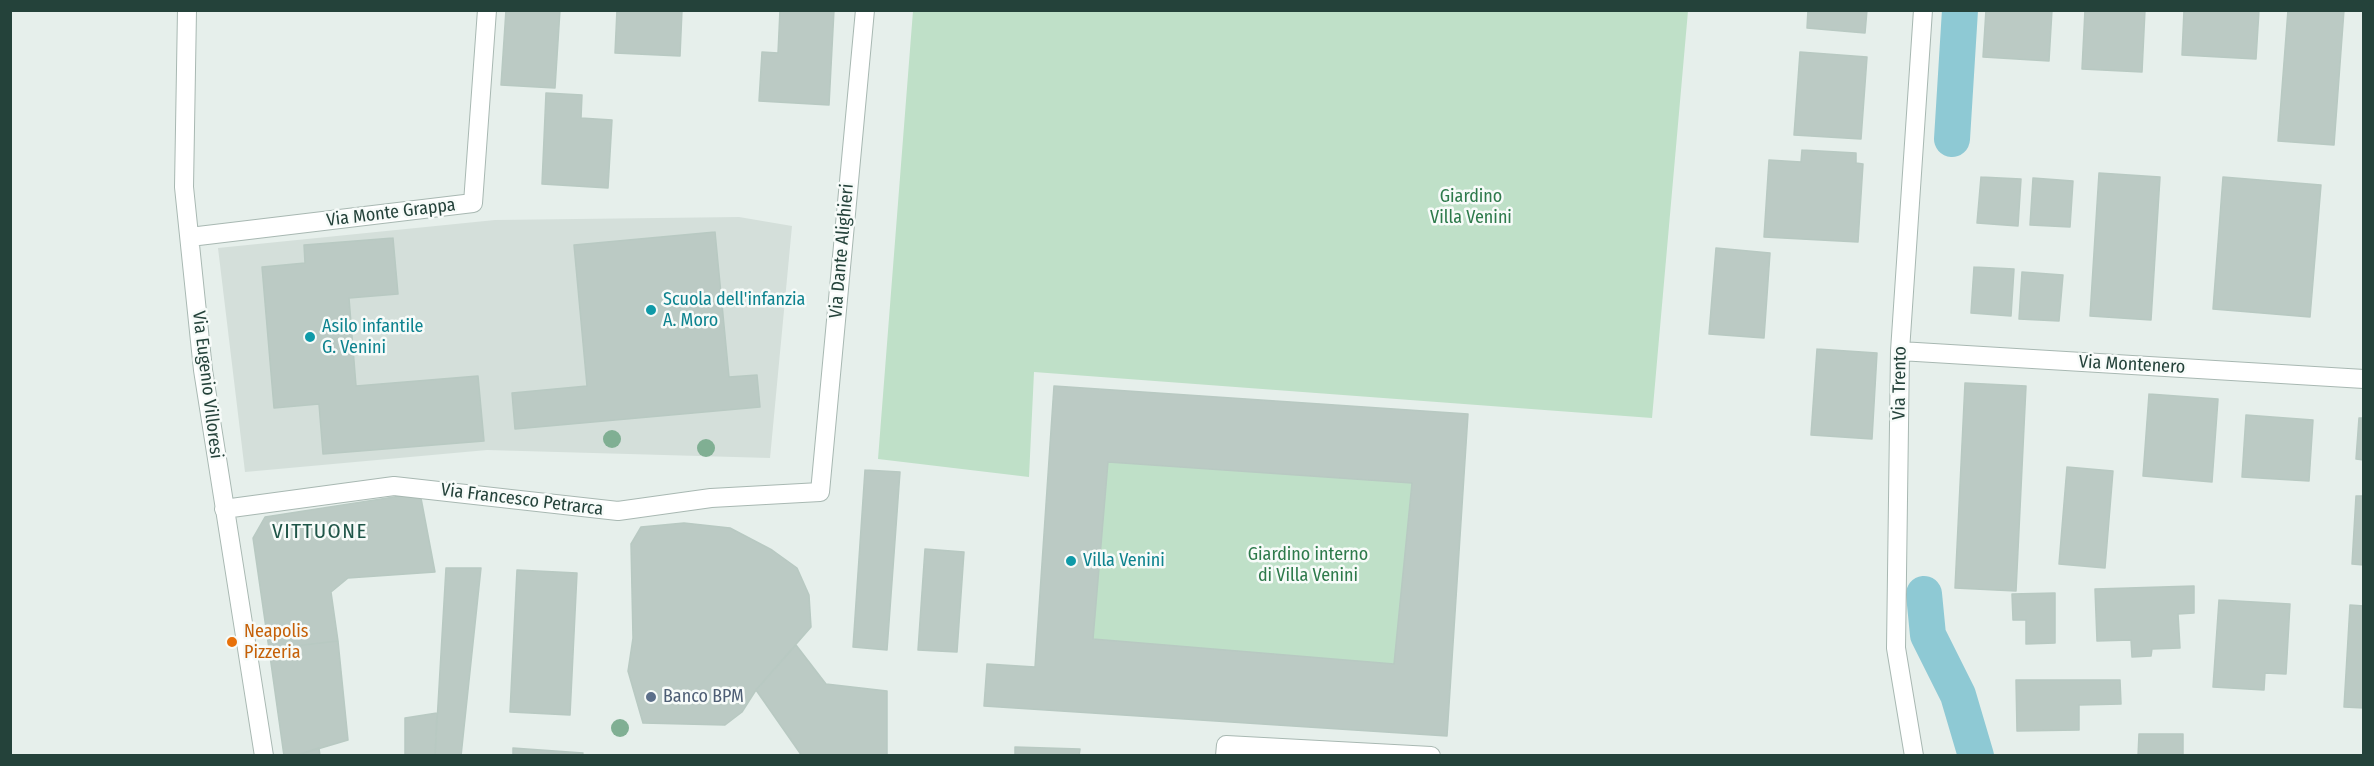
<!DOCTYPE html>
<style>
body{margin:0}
#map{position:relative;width:2374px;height:766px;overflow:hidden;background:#e6efeb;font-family:"Fira Sans Condensed",sans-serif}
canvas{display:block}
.frame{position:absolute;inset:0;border:12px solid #24423a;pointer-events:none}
</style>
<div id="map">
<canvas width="2374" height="766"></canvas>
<div class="frame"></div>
</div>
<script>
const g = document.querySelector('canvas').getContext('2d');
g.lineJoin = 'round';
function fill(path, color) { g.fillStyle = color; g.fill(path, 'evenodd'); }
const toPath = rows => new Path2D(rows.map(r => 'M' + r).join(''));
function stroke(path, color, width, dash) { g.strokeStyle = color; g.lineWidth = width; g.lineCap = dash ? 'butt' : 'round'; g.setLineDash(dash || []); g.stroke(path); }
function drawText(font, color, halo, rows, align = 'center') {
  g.font = font + ' "Fira Sans Condensed",sans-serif'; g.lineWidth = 5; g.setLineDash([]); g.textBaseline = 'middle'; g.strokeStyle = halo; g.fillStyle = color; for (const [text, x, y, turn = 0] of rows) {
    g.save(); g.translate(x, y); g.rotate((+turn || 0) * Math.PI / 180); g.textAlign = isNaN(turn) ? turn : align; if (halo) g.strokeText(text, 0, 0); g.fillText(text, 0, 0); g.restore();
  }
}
fill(toPath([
 [739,217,792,226,770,458,487,450,245,472,218,248,495,220]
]), '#d4dfda');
fill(toPath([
 [913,11,1688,11,1652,418,1034,372,1029,477,878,459],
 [1108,462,1412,483,1394,664,1093,639]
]), '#bfe0c8');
stroke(toPath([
 [1952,139,1960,10],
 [1924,594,1928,635,1958,695,1976,756]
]), '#8ec9d4', 36);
const building = toPath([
 [506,10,560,10,555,88,501,85,506,10],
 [617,10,682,10,680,56,615,53,617,10],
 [780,10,834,10,829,105,759,101,762,52,778,53,780,10],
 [1808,10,1867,10,1865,33,1807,28,1808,10],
 [1986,10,2052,10,2049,61,1983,57,1986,10],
 [2085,10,2145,10,2142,72,2082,69,2085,10],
 [2184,10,2259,10,2256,59,2182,55,2184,10],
 [2288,10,2344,10,2334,145,2278,141,2288,10],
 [1800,52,1867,57,1861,139,1794,135,1800,52],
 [546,93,582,95,581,118,612,120,608,188,542,184,546,93],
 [1802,150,1856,153,1856,163,1863,164,1858,242,1764,237,1769,160,1801,162,1802,150],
 [2099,173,2160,177,2151,320,2090,316,2099,173],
 [1981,177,2021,179,2018,226,1977,223,1981,177],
 [2223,177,2321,185,2310,317,2213,309,2223,177],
 [2033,178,2073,181,2070,227,2030,225,2033,178],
 [715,232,729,377,757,375,760,407,515,429,512,393,587,386,574,245,715,232],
 [393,238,398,294,349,298,356,386,478,376,484,441,323,454,319,404,274,408,262,267,305,263,304,245,393,238],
 [1716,248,1770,253,1764,338,1709,334,1716,248],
 [1974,267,2014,269,2011,316,1971,313,1974,267],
 [2022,272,2063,275,2059,321,2019,319,2022,272],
 [1817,349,1877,353,1872,439,1811,435,1817,349],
 [1965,383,2026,386,2016,591,1955,588,1965,383],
 [1054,386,1468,414,1447,736,984,706,987,664,1035,667,1054,386],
 [1108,462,1412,483,1394,664,1093,639,1108,462],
 [2149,394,2218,399,2212,482,2143,476,2149,394],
 [2246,415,2313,420,2309,481,2242,477,2246,415],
 [2359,418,2364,418,2364,460,2356,459,2359,418],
 [2067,467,2113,471,2105,568,2059,564,2067,467],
 [865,470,900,472,887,650,853,647,865,470],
 [420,493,435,572,348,578,331,592,338,641,269,649,253,538,265,517,420,493],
 [2356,496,2364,496,2364,565,2352,564,2356,496],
 [684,523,730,528,772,550,797,568,809,595,811,627,756,690,742,712,725,725,643,723,628,671,633,638,631,544,641,527,684,523],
 [925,549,964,552,957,652,918,650,925,549],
 [446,568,481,568,461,756,435,756,446,568],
 [517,570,577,573,570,715,510,712,517,570],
 [2194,586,2194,613,2178,614,2180,648,2152,649,2151,656,2132,657,2131,640,2097,641,2095,589,2194,586],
 [2055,593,2055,643,2026,644,2026,620,2013,620,2012,594,2055,593],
 [2219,600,2290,604,2286,674,2265,673,2264,690,2213,687,2219,600],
 [2350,605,2364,606,2364,708,2344,707,2350,605],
 [338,641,348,740,294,756,284,756,269,649,338,641],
 [796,645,826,684,887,691,887,756,802,756,756,690,796,645],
 [2016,680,2120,680,2121,704,2079,705,2079,730,2017,731,2016,680],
 [437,713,435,756,405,756,405,718,437,713],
 [2139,734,2183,734,2183,756,2138,756,2139,734],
 [1015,747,1080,749,1079,756,1015,756,1015,747],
 [319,748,320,756,294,756,319,748],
 [513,748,583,753,582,756,513,756,513,748]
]);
fill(building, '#bbcac4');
stroke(building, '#b8c9c2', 1.5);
const minor = toPath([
 [187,10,184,187,203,370,264,756],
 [190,237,473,203,487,10],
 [1900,351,2364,379],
 [224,509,394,486,618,511,711,498,820,492,865,10],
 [1225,756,1226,745,1431,756],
 [1914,756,1896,648,1900,351,1923,10]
]);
stroke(minor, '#a8b8b2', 20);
stroke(minor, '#fff', 18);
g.fillStyle = '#80af93';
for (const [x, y] of [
 [612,439],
 [706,448],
 [620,728]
]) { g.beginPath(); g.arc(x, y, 9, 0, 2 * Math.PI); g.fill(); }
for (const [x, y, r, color] of [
 [651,310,6,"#0f9aa8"],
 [310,337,6,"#0f9aa8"],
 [1071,561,6,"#0f9aa8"],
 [232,642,6,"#e8710a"],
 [651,697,6,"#5c6f8a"]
]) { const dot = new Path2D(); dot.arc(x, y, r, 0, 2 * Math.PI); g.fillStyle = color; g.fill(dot); stroke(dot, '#f7fbf9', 2); }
drawText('18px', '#2d7a4b', '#f7fbf9', [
 ["Giardino",1471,197],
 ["Villa Venini",1471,218],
 ["Giardino interno",1308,555],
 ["di Villa Venini",1308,576]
]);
drawText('18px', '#24423a', '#f7fbf9', [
 ["Via Monte Grappa",391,213,-7],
 ["Via Dante Alighieri",842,251,-85],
 ["Via Montenero",2132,365,3],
 ["Via Trento",1900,383,-89],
 ["Via Eugenio Villoresi",207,385,83],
 ["Via Francesco Petrarca",522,500,7]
]);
drawText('18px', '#0d838f', '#f7fbf9', [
 ["Scuola dell'infanzia",663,300],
 ["A. Moro",663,321],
 ["Asilo infantile",322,327],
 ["G. Venini",322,348],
 ["Villa Venini",1083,561]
], 'left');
drawText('18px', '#c56008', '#f7fbf9', [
 ["Neapolis",244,632],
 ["Pizzeria",244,653]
], 'left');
drawText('18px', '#4e5e75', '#f7fbf9', [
 ["Banco BPM",663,697]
], 'left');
g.letterSpacing = '1.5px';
drawText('21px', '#1f5548', '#f7fbf9', [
 ["VITTUONE",320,532]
]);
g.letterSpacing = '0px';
</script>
